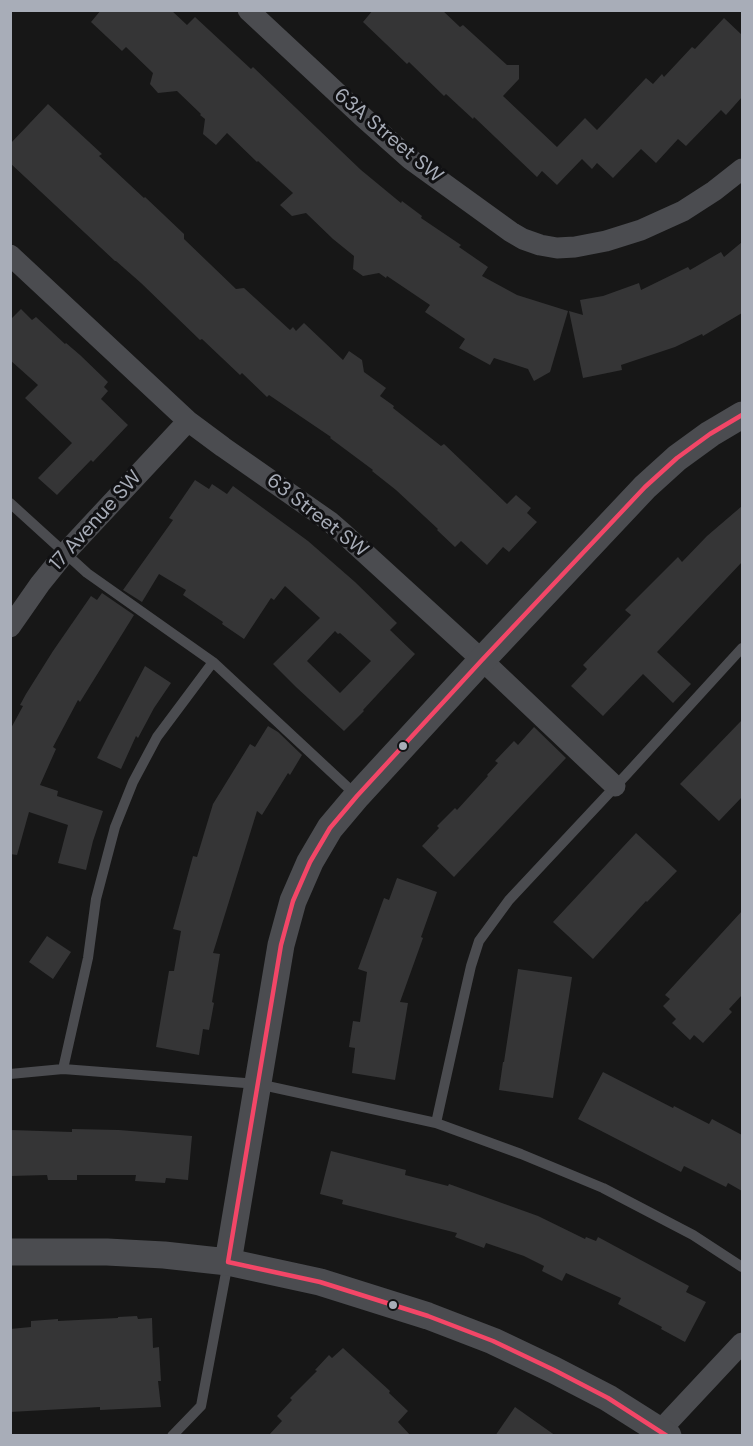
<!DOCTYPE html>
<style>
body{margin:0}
#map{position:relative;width:753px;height:1446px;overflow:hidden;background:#171717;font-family:"DM Sans",sans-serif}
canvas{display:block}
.frame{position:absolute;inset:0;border:12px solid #a8adb8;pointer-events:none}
</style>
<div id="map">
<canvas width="753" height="1446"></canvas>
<div class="frame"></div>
</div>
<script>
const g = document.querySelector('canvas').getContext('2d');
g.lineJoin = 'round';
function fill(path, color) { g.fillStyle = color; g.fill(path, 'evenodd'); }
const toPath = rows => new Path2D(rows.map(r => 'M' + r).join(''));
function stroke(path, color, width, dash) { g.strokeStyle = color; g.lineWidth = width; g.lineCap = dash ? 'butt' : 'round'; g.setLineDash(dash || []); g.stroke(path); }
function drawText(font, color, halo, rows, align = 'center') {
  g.font = font + ' "DM Sans",sans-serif'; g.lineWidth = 6; g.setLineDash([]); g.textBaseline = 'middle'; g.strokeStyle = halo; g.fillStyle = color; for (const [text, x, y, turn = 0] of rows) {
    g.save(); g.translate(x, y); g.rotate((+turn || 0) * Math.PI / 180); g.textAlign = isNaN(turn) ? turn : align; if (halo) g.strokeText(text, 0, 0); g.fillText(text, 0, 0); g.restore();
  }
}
fill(toPath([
 [101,10,171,10,187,25,195,17,251,69,253,67,361,170,401,203,402,201,422,216,421,218,461,245,459,247,488,267,482,276,517,295,568,311,550,372,534,381,528,369,494,358,490,365,459,348,465,339,425,312,430,305,387,276,386,278,379,273,363,276,353,269,354,256,333,239,306,213,292,216,280,205,293,193,258,161,257,162,227,133,216,145,203,134,205,119,200,115,201,114,177,91,158,93,150,84,153,73,126,47,122,51,91,22],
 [373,10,442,10,460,27,463,25,507,65,519,65,519,79,503,96,557,147,585,118,597,130,646,78,653,84,662,74,664,77,692,47,695,49,724,18,742,35,742,97,726,115,721,110,686,146,678,139,656,163,641,149,613,178,597,163,592,169,582,159,557,185,542,171,537,177,474,117,473,119,446,94,444,96,409,62,407,64,363,22],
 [48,104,102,154,99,156,144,198,145,197,184,234,184,239,236,289,244,288,290,330,293,327,296,331,304,323,343,360,349,351,362,360,364,372,386,388,380,396,394,406,393,408,441,446,444,444,507,504,516,495,531,508,527,513,537,522,509,552,503,547,487,565,461,541,455,547,437,530,438,529,396,490,372,471,373,470,330,438,331,437,269,395,267,397,242,373,240,375,202,339,200,340,141,283,116,261,115,261,10,163,10,144],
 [742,242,742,313,703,336,702,334,675,347,621,365,622,370,583,378,569,311,583,315,580,300,603,296,639,283,641,290,688,267,690,270,721,252,724,257],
 [21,309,32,320,36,317,65,344,66,343,80,355,108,382,104,387,108,391,101,399,128,425,93,462,91,460,57,495,38,478,72,443,25,398,38,385,10,360,10,320],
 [195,480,209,489,212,484,227,494,233,486,308,541,355,582,397,623,390,630,415,654,363,710,364,711,344,731,296,687,273,664,320,618,285,586,274,600,271,598,244,639,222,624,223,622,183,595,186,590,159,574,142,602,123,590,173,520,169,518],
 [335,631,338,634,340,633,371,661,340,693,307,661],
 [742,506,742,562,657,652,691,684,673,703,643,674,603,716,571,686,587,669,583,665,631,615,625,610,678,557,682,562,707,536],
 [102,593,134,615,80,702,78,700,53,747,56,749,40,785,58,791,57,796,103,811,93,841,86,870,58,863,68,825,29,812,17,855,10,854,10,730,23,706,20,705,26,694,53,651,91,596,97,600],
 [145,666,171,683,154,708,138,738,136,736,121,769,97,758,108,736],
 [742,720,742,797,719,821,680,784],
 [268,726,278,732,302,755,290,775,288,773,262,815,257,811,213,953,220,954,212,1002,214,1003,209,1030,203,1029,199,1055,156,1047,169,971,174,971,181,931,173,929,193,856,197,857,213,804,250,744,255,747],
 [534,727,566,758,454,877,422,846,439,828,437,826,455,808,457,810,488,776,487,775,498,763,495,761,514,741,518,745],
 [636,833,677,871,647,902,646,901,593,959,553,922],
 [397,878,437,892,421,937,423,938,400,1002,408,1003,395,1080,352,1073,355,1048,349,1047,353,1021,360,1022,367,972,358,969,384,898,389,900],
 [742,911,742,995,729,1009,732,1012,703,1043,694,1035,690,1040,672,1023,676,1019,663,1006,670,999,665,995],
 [47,936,71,952,53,979,29,962],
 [518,969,572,977,553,1098,499,1090,503,1062,504,1062],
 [603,1072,673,1108,674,1106,709,1124,712,1119,742,1135,742,1191,728,1183,726,1187,684,1166,681,1172,578,1119],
 [72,1129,119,1130,192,1136,188,1180,166,1178,165,1183,135,1181,136,1175,77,1175,77,1180,48,1180,47,1175,10,1176,10,1130,72,1132],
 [331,1151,406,1170,405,1175,448,1186,449,1184,538,1216,585,1239,586,1237,596,1241,598,1237,689,1286,686,1292,706,1302,685,1342,661,1329,662,1327,618,1304,621,1298,566,1273,562,1281,542,1271,544,1266,524,1256,486,1243,484,1248,455,1237,457,1233,342,1204,343,1200,320,1194],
 [137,1316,138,1319,152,1318,153,1348,159,1347,161,1381,158,1381,161,1407,100,1410,100,1407,10,1412,10,1329,31,1327,31,1321,58,1319,58,1321,118,1318,118,1317],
 [343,1348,390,1391,389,1393,408,1411,398,1422,411,1436,268,1436,282,1421,277,1416,292,1400,290,1398,317,1371,315,1370,329,1355,332,1358],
 [515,1407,556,1436,495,1436]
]), '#353536');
stroke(toPath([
 [10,503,87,573,213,662,357,796],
 [63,1069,88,958,96,899,115,827,133,782,157,737,213,662],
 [10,1074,63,1069,258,1084,436,1123,521,1154,603,1188,693,1235,742,1267],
 [436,1123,463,1001,471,966,479,941,509,900,626,775,742,648],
 [172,1436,201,1406,228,1262]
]), '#4b4c50', 10);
stroke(toPath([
 [248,10,364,118,410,159,511,232,523,239,540,245,557,248,575,247,606,241,641,230,683,211,714,191,742,169],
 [10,255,188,421,223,447,329,521,344,534,482,660,615,786],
 [10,627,40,584,65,553,188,421],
 [655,1436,742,1343]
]), '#4b4c50', 21);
stroke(toPath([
 [10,1252,107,1252,164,1255,228,1262,320,1282,428,1316,493,1341,554,1370,608,1398,668,1436],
 [228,1262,281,945,293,901,310,862,330,828,357,796,482,660,645,487,677,458,710,434,742,415]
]), '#4b4c50', 27);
stroke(toPath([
 [228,1262,281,945,293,901,310,862,330,828,357,796,482,660,645,487,677,458,710,434,742,415],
 [228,1262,320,1282,428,1316,493,1341,554,1370,608,1398,667,1436]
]), '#f34667', 4.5);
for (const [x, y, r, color] of [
 [403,746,5,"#a8adb8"],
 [393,1305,5,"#a8adb8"]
]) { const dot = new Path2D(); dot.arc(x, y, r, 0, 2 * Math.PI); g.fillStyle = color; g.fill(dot); stroke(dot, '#111113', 2); }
drawText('20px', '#a8adb8', '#111113', [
 ["63A Street SW",388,136,40],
 ["63 Street SW",317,516,38],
 ["17 Avenue SW",96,521,-48]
]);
</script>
